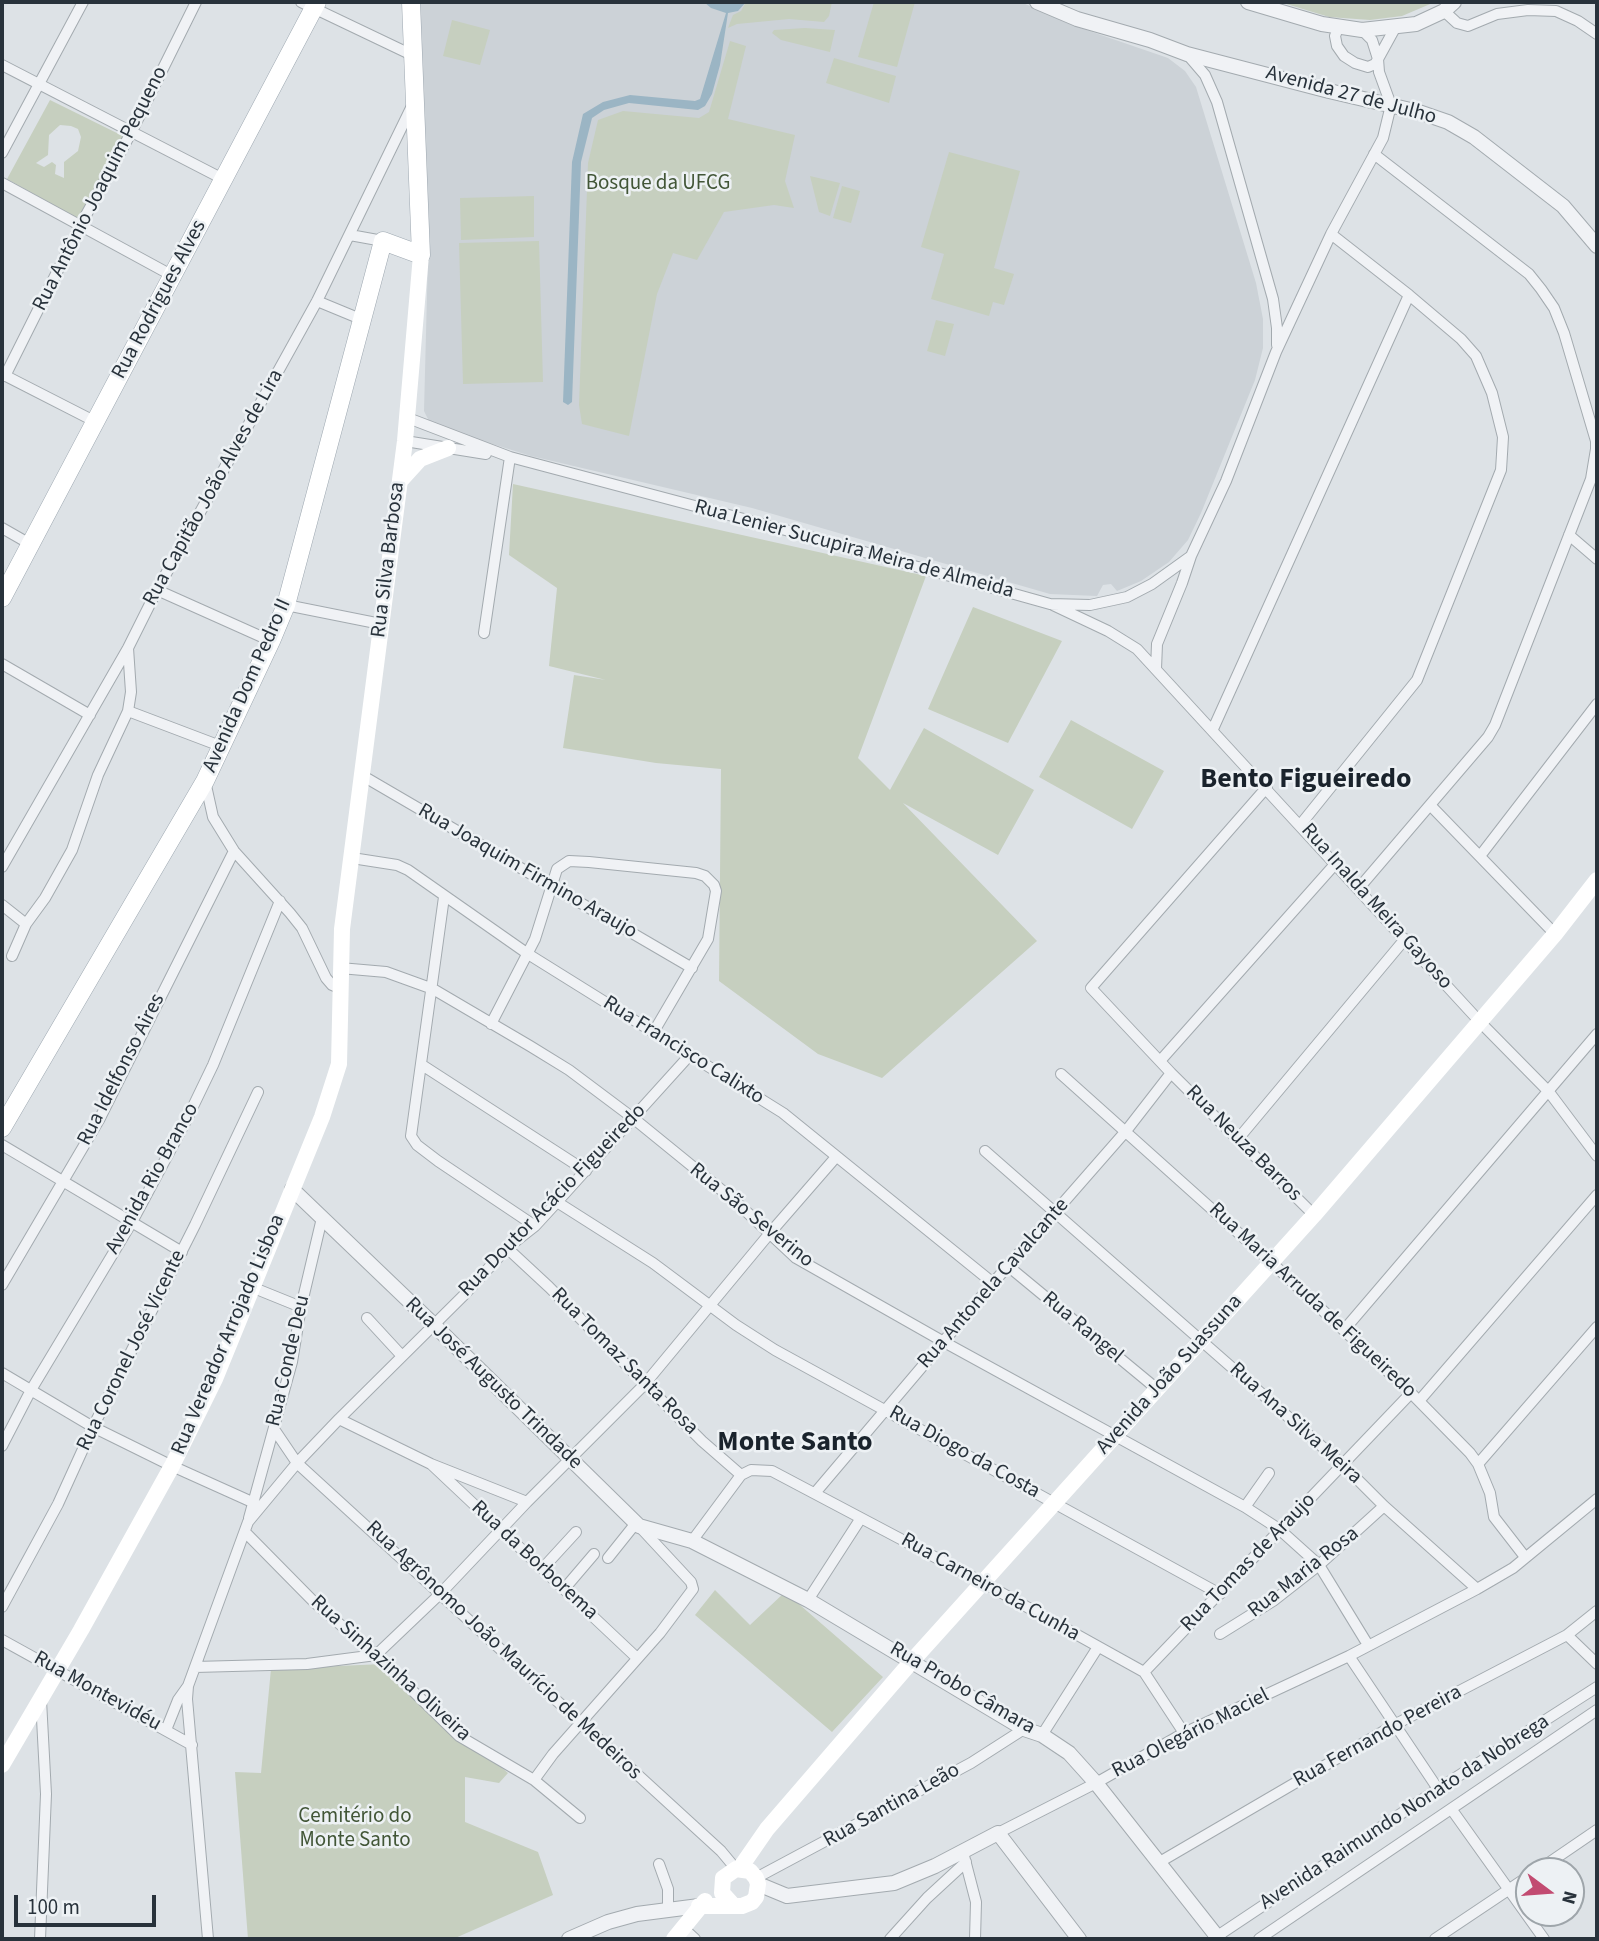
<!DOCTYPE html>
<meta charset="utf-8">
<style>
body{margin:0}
#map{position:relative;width:1599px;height:1941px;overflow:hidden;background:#dde2e6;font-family:"Source Sans 3",sans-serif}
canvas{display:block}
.frame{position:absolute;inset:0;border:4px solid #28323b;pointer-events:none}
.north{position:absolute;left:1515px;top:1857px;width:70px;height:70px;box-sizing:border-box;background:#edf1f4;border:2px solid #9ea5aa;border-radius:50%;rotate:106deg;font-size:19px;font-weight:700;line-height:28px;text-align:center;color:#28323b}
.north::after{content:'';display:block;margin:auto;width:24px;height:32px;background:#c24b71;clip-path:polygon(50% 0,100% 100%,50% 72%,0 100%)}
.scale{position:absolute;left:14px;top:1895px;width:142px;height:32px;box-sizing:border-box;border:4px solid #28323b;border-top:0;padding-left:9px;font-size:21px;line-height:24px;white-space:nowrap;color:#28323b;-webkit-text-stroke:5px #edf1f4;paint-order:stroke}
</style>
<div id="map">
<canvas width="1599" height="1941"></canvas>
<div class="frame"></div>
<div class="north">N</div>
<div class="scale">100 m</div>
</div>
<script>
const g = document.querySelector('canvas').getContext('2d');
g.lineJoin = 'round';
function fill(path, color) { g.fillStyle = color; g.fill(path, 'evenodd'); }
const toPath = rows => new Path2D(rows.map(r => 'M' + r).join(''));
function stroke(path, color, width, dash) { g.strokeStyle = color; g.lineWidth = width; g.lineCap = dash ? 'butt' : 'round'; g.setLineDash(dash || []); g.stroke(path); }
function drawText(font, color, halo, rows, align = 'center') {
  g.font = font + ' "Source Sans 3",sans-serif'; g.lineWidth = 5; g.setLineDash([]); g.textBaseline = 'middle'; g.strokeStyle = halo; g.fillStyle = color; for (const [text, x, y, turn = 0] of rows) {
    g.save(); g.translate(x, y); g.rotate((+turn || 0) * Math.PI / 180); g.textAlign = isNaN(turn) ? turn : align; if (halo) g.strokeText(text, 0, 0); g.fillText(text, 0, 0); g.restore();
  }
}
fill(toPath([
 [419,2,1021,2,1069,24,1168,58,1185,71,1196,87,1256,283,1263,319,1263,348,1255,380,1201,513,1188,540,1169,562,1141,581,1117,591,1111,584,1103,585,1097,596,1050,594,752,508,531,456,438,427,429,421,424,411,428,256]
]), '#ccd2d7');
fill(toPath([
 [746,2,779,2,783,4,787,2,832,2,829,16,824,22,789,19,737,24,728,28,733,15,741,11],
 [874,2,915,2,897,67,858,57],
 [1280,2,1435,2,1402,16,1370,20,1329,17],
 [452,20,490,30,480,65,443,56],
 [805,28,835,30,830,52,781,40,772,33,774,30],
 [730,41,746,46,728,119,795,135,785,181,794,208,774,205,724,212,697,260,673,253,657,294,629,436,582,424,579,405,588,163,598,120,623,111,699,118,709,112],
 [834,58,896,76,889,103,826,83],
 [50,100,131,140,86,223,7,179],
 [60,125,71,126,78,129,81,137,78,151,64,162,64,178,55,174,56,165,52,162,44,167,36,163,48,155,49,135],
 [949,152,1020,171,994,268,1014,274,1004,305,993,302,989,316,931,299,944,254,921,247],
 [810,176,840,183,830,216,819,212],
 [842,186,860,191,851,223,833,218],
 [534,196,534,237,461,240,460,198],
 [539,241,543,382,463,384,459,243],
 [936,320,954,324,945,356,927,351],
 [513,484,926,576,858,758,890,790,924,728,1034,790,998,855,903,803,1037,941,882,1078,818,1054,719,981,721,769,656,763,563,748,574,675,606,680,549,666,557,588,509,555],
 [973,607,1062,641,1008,743,928,709],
 [1071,720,1164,771,1132,829,1039,777],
 [715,1590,750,1625,785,1592,883,1677,832,1732,695,1615],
 [383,1664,508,1773,499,1783,465,1777,465,1822,538,1852,553,1895,453,1939,248,1939,235,1772,261,1773,271,1669]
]), '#c6cfbf');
fill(toPath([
 [704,2,746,2,738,11,728,13,720,65,712,94,705,106,698,110,629,103,604,110,592,118,581,162,572,402,568,405,563,402,572,162,583,114,603,102,630,95,695,101,700,99,726,13,711,8]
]), '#9bb5c4');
const minor = toPath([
 [301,2,412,55],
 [1444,11,1457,23,1468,26,1497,14,1528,10,1556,11,1578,21,1597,34],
 [1338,28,1335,36,1337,46,1344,56,1355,63,1368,67,1375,64,1378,59,1372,40,1362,30],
 [1187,54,1205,75,1217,102,1273,299,1277,328,1277,345],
 [2,65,223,179],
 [2,153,83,2],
 [2,183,173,276],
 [350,235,383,241],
 [317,301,363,320],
 [2,374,96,422],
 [5,376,80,226,132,131,196,2],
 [408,418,510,457,789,531,1050,604,1090,605,1127,597,1152,584,1191,556],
 [405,441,486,454],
 [2,528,30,544],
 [1569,535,1597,559],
 [157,590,271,641],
 [286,605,381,624],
 [1053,605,1108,631,1137,649,1480,1022,1549,1092,1597,1156],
 [484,633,510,457],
 [2,664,90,715],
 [1156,669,1157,644,1182,583,1191,556,1226,481,1276,352,1331,234,1383,138,1391,105,1379,72,1378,59,1395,28],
 [128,711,223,747],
 [1213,729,1409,295],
 [363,776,692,968],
 [205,781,213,817,234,851,290,913,302,928,326,978,332,985,339,988],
 [1267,787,1091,988,1171,1073,1314,1215],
 [1430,805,1555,934],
 [1301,824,1417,680,1501,470,1502,454,1503,437,1492,393,1476,356,1461,339,1409,295,1331,234],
 [1480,856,1597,704],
 [352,858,397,865,408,870,528,954,783,1113,993,1283],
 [2,867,128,648,157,590,317,301,412,106],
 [1359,888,1488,737,1495,725,1591,479,1596,449,1596,441,1564,333,1554,308,1541,289,1529,274,1374,154],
 [444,897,411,1136,417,1145,438,1161,535,1226],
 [2,905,26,924],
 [12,956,26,924,45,898,72,850,98,775,128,711,131,692,128,648],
 [340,968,386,972,433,989,530,1046,569,1070,633,1118,735,1201,796,1258,944,1342,1245,1507,1279,1529,1319,1565,1368,1645],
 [491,1024,535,939,557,869,569,861,589,862,696,873,705,876,714,885,716,891,708,939,653,1033],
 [1160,1061,1336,863],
 [422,1065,586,1171],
 [1061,1074,1272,1263,1411,1393,1470,1453,1478,1464,1490,1493,1494,1517,1525,1557],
 [1238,1139,1405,939],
 [2,1145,182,1252],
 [985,1151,1343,1465,1384,1506,1477,1589],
 [557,1202,653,1263,736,1325,775,1350,1220,1594],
 [507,1248,549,1287,702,1441,741,1475],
 [1008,1266,1157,1389],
 [2,1285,99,1120,234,851],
 [254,1288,301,1307],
 [367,1318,402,1356],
 [1344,1330,1597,1034],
 [2,1373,93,1427,172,1466,252,1502],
 [1419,1401,1597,1195],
 [339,1419,431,1464,527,1502],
 [274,1429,297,1463,721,1851,736,1869],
 [2,1446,31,1390,132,1222,187,1119,213,1065,280,901],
 [431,1464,637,1658],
 [1478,1464,1597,1327],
 [815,1493,993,1283,1126,1131,1171,1073],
 [1245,1507,1269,1473],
 [249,1518,292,1362,301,1307,322,1218],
 [245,1532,315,1603,376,1655,459,1736,534,1780,580,1818],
 [692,1541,741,1475,751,1470,772,1471,982,1582,1144,1672,1184,1733],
 [608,1558,636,1523],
 [543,1568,576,1532],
 [565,1588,594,1554],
 [808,1600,861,1518],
 [2,1607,58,1504,93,1427,195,1225,258,1092],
 [1220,1634,1273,1601,1319,1565,1384,1506],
 [1567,1635,1597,1664],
 [2,1640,192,1745],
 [1349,1656,1438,1789],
 [195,1667,307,1664,376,1655,440,1594,527,1502,644,1385,770,1233,836,1157],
 [1144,1672,1411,1393],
 [166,1730,178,1700,188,1686],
 [1042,1735,1098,1647],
 [534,1780,553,1754,660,1633,693,1589,691,1582,639,1526],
 [1452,1810,1544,1939],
 [998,1833,1096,1783,1184,1733,1349,1656,1477,1589,1513,1568,1597,1499],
 [964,1856,976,1902,975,1939],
 [1158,1863,1396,1724,1567,1635,1597,1611],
 [659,1864,668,1889,668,1910],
 [1537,1871,1597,1830],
 [756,1878,971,1763,1024,1729],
 [683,1928,695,1939],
 [40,1939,46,1794,41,1700],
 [208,1939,187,1699,188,1686,248,1522,297,1463,339,1419,464,1295,507,1248,535,1226,557,1202,689,1056],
 [890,1939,927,1898,966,1862],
 [1213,1939,1438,1789,1597,1687],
 [1259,1939,1597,1710],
 [1435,1939,1529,1876]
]);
const tertiary = toPath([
 [1037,2,1077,19,1150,40,1187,54,1329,91,1419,112,1448,122,1474,137,1563,206,1597,246],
 [1248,2,1322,24,1362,30,1416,24,1444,11,1454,2],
 [292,1189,434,1325,639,1526,692,1541,808,1600,1024,1729,1042,1735,1069,1753,1096,1783,1219,1939],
 [758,1884,787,1896,894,1883,935,1866,998,1833,1079,1939],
 [569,1939,608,1922,637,1914,699,1906]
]);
const primary = toPath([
 [2,598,317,2],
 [2,1128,205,781,271,641,286,605,383,241,421,255,411,2]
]);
stroke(minor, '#a3aaaf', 12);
stroke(tertiary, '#a3aaaf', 16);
stroke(primary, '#9ea8b1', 19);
stroke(minor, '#f0f2f5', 10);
stroke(tertiary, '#f0f2f5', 14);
stroke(toPath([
 [400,481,420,459,448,448],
 [2,1765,81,1630,172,1466,215,1379,322,1117,339,1064,342,929,405,441,421,255],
 [740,1868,767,1829,912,1661,1314,1215,1555,934,1597,880],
 [699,1906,742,1906,752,1902,756,1897,758,1884,756,1878,750,1871,736,1869,723,1878,722,1893,732,1904],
 [674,1939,705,1901]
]), '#fff', 16);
stroke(primary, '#fff', 18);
drawText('21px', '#28323b', '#edf1f4', [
 ["Avenida 27 de Julho",1351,96,15],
 ["Rua Antônio Joaquim Pequeno",101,189,-63],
 ["Rua Rodrigues Alves",160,300,-62],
 ["Rua Capitão João Alves de Lira",214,488,-61],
 ["Rua Lenier Sucupira Meira de Almeida",854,550,15],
 ["Rua Silva Barbosa",389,560,-83],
 ["Avenida Dom Pedro II",248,686,-66],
 ["Rua Joaquim Firmino Araujo",527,872,30],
 ["Rua Inalda Meira Gayoso",1376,907,48],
 ["Rua Francisco Calixto",683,1051,32],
 ["Rua Idelfonso Aires",122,1070,-63],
 ["Rua Neuza Barros",1243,1144,45],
 ["Avenida Rio Branco",153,1179,-61],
 ["Rua Doutor Acácio Figueiredo",553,1201,-46],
 ["Rua São Severino",751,1216,39],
 ["Rua Antonela Cavalcante",994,1284,-49],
 ["Rua Maria Arruda de Figueiredo",1312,1301,43],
 ["Rua Rangel",1082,1328,40],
 ["Rua Vereador Arrojado Lisboa",229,1335,-67],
 ["Rua Coronel José Vicente",132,1351,-64],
 ["Rua Conde Deu",289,1361,-77],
 ["Rua Tomaz Santa Rosa",624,1362,45],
 ["Avenida João Suassuna",1170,1375,-48],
 ["Rua José Augusto Trindade",493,1384,44],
 ["Rua Ana Silva Meira",1295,1424,42],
 ["Rua Diogo da Costa",964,1453,29],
 ["Rua da Borborema",534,1561,43],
 ["Rua Tomas de Araujo",1249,1563,-46],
 ["Rua Maria Rosa",1304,1573,-38],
 ["Rua Carneiro da Cunha",990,1588,29],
 ["Rua Agrônomo João Maurício de Medeiros",503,1651,43],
 ["Rua Sinhazinha Oliveira",390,1669,42],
 ["Rua Probo Câmara",962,1689,30],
 ["Rua Montevidéu",97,1692,29],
 ["Rua Olegário Maciel",1191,1734,-27],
 ["Rua Fernando Pereira",1378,1737,-29],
 ["Rua Santina Leão",892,1806,-29],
 ["Avenida Raimundo Nonato da Nobrega",1405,1813,-33]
]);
drawText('21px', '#425637', '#edf1f4', [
 ["Bosque da UFCG",658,184],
 ["Cemitério do",355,1817],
 ["Monte Santo",355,1841]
]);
drawText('bold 28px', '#1a232c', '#edf1f4', [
 ["Bento Figueiredo",1306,781],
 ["Monte Santo",795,1444]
]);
</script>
